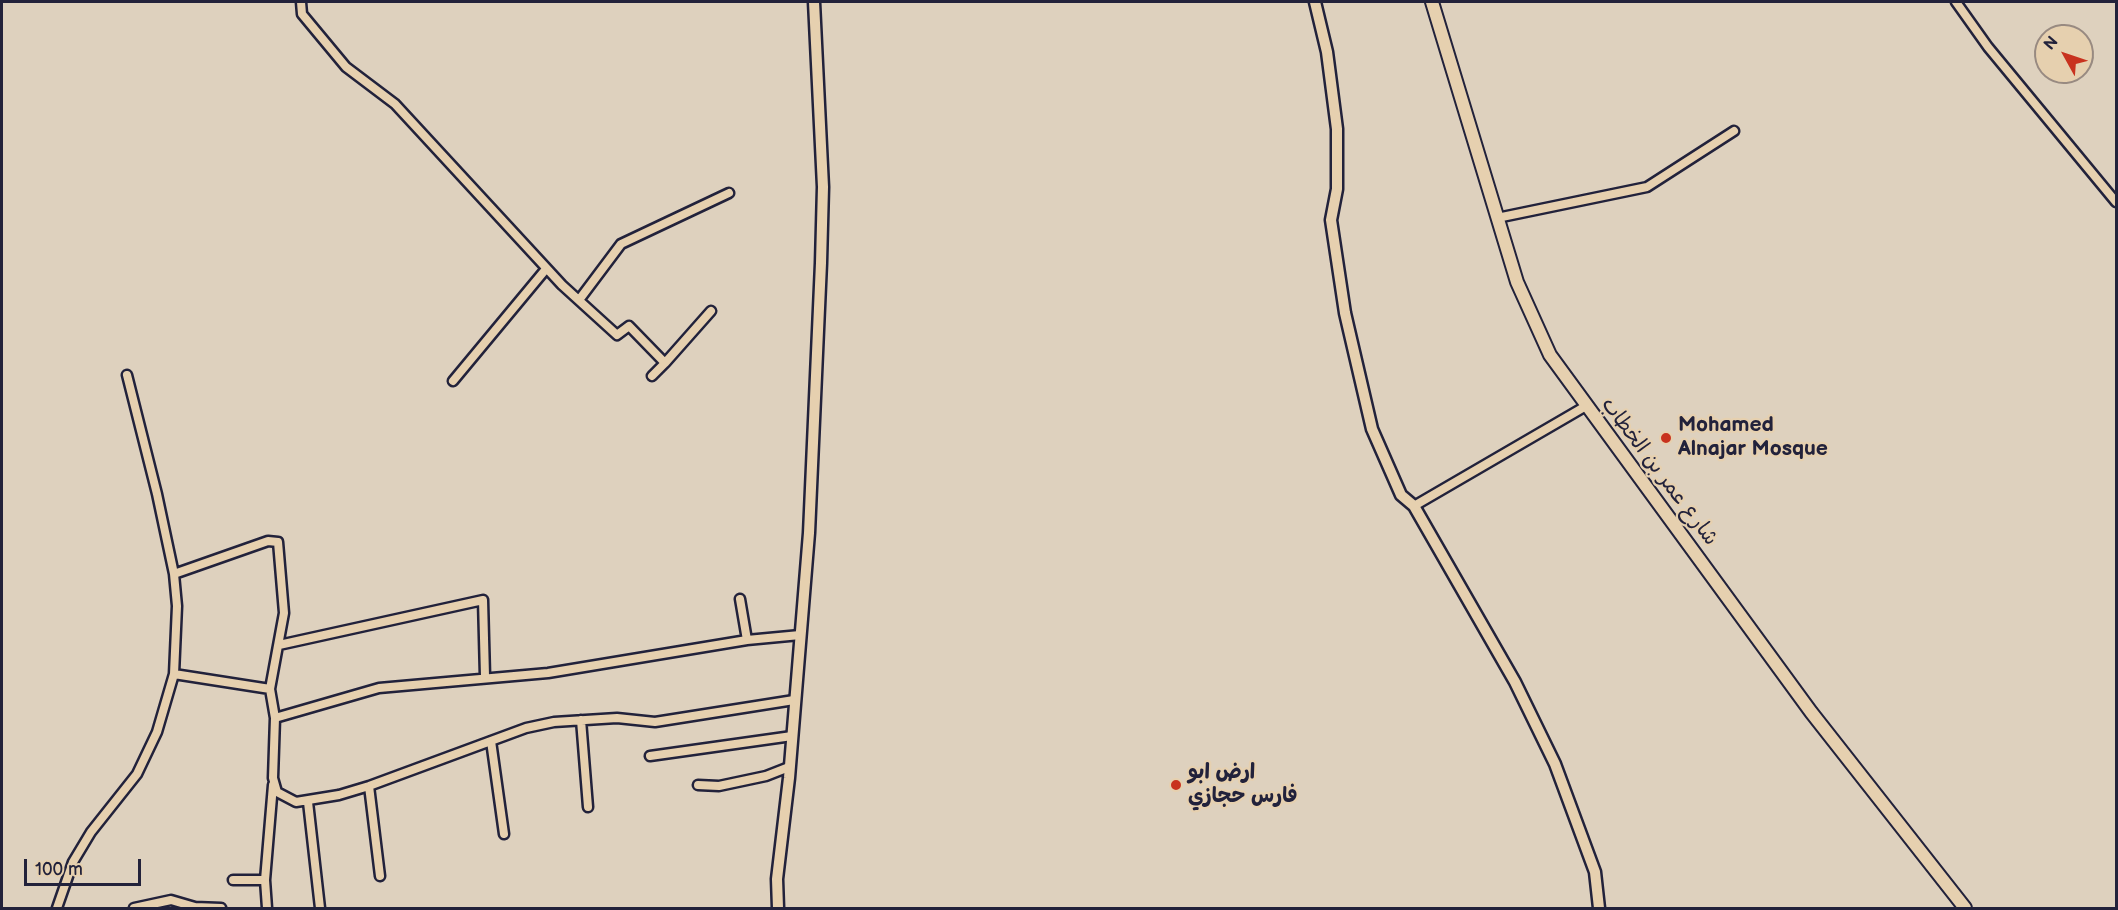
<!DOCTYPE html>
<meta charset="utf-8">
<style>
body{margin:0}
#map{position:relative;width:2118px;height:910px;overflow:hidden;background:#ded1be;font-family:"Balsamiq Sans",sans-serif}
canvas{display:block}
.frame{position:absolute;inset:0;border:3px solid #22223b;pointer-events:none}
.north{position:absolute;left:2034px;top:24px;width:60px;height:60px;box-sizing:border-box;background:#e6d0af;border:2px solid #988a81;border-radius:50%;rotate:310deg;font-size:16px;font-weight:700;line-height:24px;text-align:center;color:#22223b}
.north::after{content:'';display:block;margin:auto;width:21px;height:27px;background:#c8321e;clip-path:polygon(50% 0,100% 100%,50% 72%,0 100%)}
.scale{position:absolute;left:24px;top:859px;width:117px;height:27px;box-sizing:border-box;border:3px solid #22223b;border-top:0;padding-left:8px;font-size:18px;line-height:21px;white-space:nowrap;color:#22223b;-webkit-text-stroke:4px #e6d0af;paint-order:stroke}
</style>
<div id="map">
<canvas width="2118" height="910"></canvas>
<div class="frame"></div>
<div class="north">N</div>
<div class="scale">100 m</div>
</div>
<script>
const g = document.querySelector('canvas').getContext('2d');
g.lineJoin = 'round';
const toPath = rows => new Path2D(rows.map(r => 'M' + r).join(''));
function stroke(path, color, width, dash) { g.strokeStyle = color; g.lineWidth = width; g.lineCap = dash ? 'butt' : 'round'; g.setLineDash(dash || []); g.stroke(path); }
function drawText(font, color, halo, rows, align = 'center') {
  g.font = font + ' "Balsamiq Sans","Playpen Sans Arabic",sans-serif'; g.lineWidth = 4.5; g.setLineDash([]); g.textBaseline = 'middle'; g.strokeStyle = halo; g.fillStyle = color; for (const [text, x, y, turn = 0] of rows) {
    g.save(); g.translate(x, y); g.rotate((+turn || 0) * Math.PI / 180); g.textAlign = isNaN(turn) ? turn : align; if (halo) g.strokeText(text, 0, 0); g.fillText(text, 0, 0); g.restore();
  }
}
const minor = toPath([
 [301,2,302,14,346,67,395,104,562,285,617,335,629,326,665,363,652,376],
 [1956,2,1988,47,2116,202],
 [1497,218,1647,187,1734,131],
 [579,300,621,244,729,193],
 [665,363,711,311],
 [453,381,546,269],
 [1414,506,1586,406],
 [174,574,268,541,278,542,284,613,270,689,275,718,273,778,277,792,296,802,339,795,369,786,526,728,554,722,617,718,655,722,794,700],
 [740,599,747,640],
 [279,645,483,600,485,676],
 [174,674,270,689],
 [275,718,379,688,548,673,747,640,800,635],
 [581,720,588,807],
 [491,741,504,834],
 [650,756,792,736],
 [698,785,719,786,766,776,789,767],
 [369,786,380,876],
 [308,802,320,908],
 [233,880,265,880],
 [57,908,73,862,91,832,137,774,157,732,174,674,177,606,174,574,157,494,127,375],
 [134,908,171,900,195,907,221,908],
 [267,908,265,880,273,785]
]);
const tertiary = toPath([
 [1315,2,1327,52,1337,129,1337,189,1331,220,1345,313,1372,429,1401,495,1414,506,1515,682,1555,764,1595,872,1599,908],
 [778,908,777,879,789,778,809,533,821,263,823,187,814,2]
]);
const secondary = toPath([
 [1432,2,1517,282,1550,355,1811,712,1965,908]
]);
stroke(minor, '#22223b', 13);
stroke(tertiary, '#22223b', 15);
stroke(secondary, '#22223b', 16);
stroke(minor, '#e6d0af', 8);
stroke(tertiary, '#e6d0af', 10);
stroke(secondary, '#e6d0af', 12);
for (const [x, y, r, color] of [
 [1666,438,6,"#c8321e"],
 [1176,785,6,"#c8321e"]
]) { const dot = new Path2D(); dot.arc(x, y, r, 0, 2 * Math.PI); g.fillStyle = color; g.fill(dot); stroke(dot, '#e6d0af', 2); }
drawText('bold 21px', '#22223b', '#e6d0af', [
 ["Mohamed",1678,426],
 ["Alnajar Mosque",1678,450],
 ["ارض ابو",1188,773],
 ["فارس حجازي",1188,797]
], 'left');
drawText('21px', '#22223b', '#e6d0af', [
 ["شارع عمر بن الخطاب",1659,472,53]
]);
</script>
